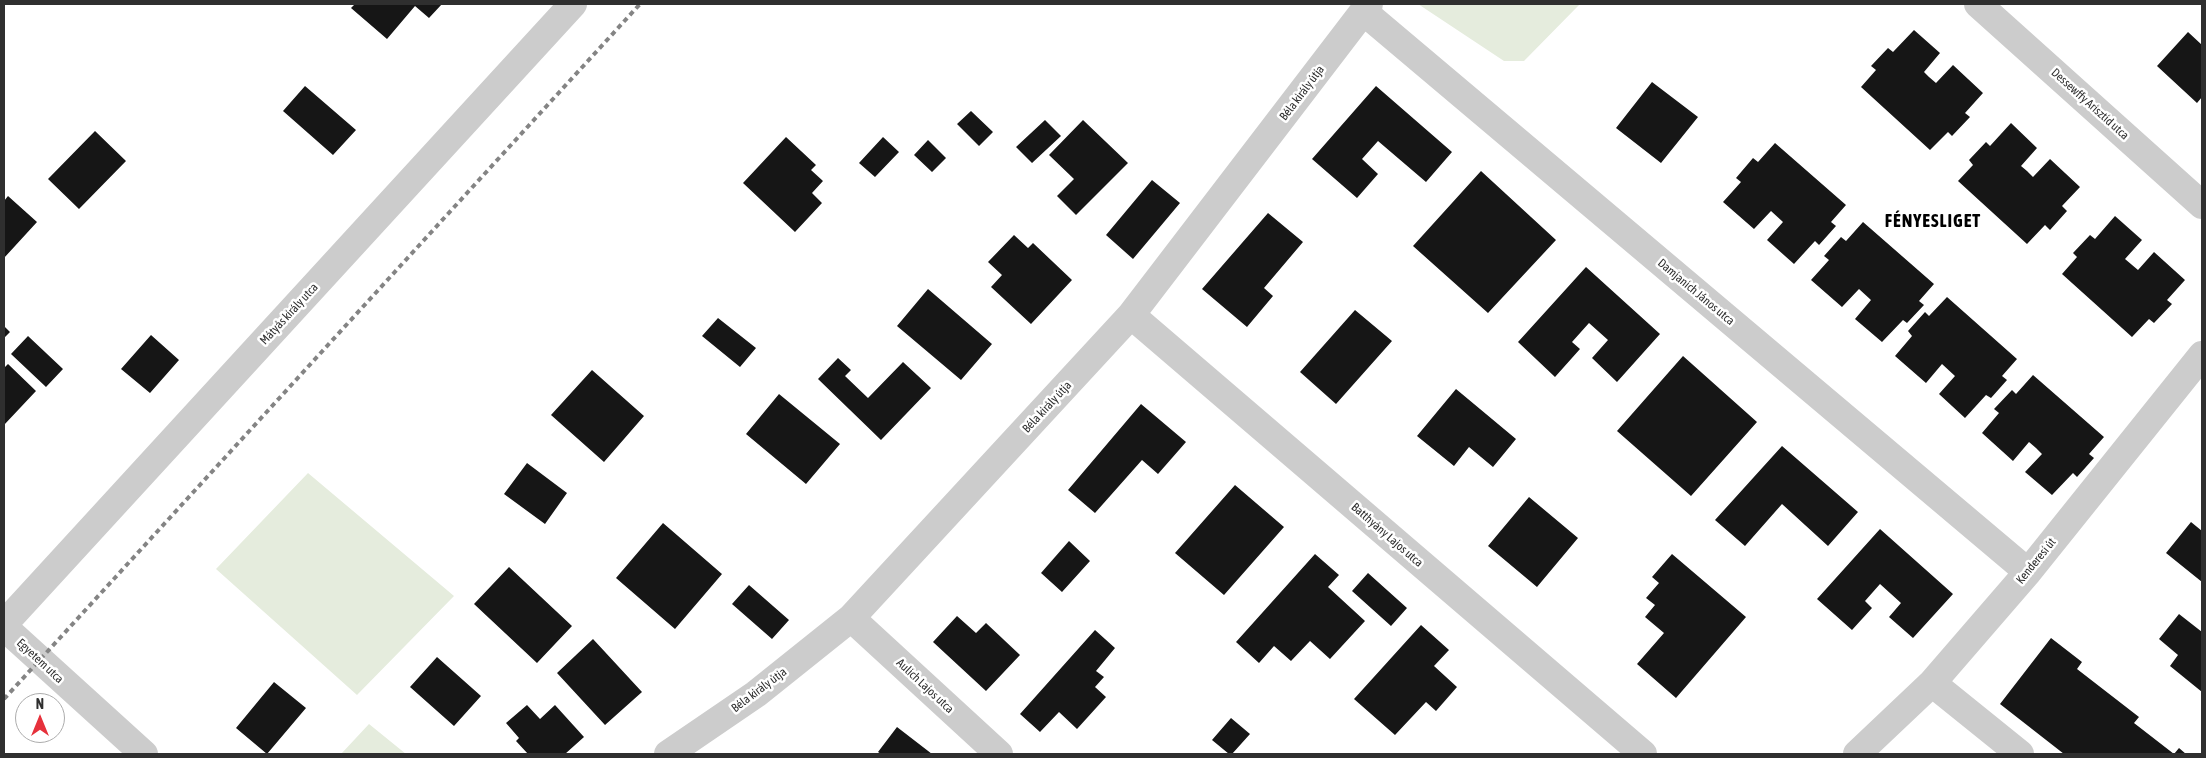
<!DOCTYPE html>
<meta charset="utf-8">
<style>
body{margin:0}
#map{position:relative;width:2206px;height:758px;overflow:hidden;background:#fff;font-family:"Asap Condensed",sans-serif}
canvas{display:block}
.frame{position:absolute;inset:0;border:5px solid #2f2f2f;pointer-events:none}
.north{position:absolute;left:15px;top:693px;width:50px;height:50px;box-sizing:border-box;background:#fff;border:1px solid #acacac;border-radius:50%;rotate:0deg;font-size:14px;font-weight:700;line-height:20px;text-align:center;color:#2f2f2f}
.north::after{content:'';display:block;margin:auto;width:18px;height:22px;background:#e6313c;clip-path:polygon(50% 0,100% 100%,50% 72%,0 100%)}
</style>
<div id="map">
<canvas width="2206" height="758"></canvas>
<div class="frame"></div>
<div class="north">N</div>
</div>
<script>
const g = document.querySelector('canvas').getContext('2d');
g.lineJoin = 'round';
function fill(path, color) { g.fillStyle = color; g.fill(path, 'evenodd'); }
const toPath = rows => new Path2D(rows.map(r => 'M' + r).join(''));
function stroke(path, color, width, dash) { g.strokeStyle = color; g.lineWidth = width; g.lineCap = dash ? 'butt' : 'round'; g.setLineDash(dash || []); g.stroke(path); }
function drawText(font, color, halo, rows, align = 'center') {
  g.font = font + ' "Asap Condensed",sans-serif'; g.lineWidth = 5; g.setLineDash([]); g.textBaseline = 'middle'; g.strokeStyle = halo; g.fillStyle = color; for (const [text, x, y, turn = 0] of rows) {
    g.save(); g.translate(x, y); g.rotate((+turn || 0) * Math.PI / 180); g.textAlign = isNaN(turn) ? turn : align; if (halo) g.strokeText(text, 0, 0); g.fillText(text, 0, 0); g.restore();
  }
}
fill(toPath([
 [1418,4,1580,4,1524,61,1504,61],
 [308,473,454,596,357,695,216,569],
 [369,724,406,754,341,754]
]), '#e5ecdd');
fill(toPath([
 [355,4,442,4,429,18,415,6,387,39,351,8],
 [1914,30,1940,53,1924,72,1929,77,1936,83,1953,65,1983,93,1965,113,1970,117,1952,136,1948,132,1930,150,1861,87,1876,70,1871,66,1888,48,1893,52],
 [2188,32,2202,45,2202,97,2197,103,2157,66],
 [1652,82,1698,117,1661,163,1616,128],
 [305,86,356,130,333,155,283,111],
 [1376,86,1452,152,1426,182,1378,141,1362,159,1378,174,1357,198,1312,159],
 [971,111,993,132,979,146,957,124],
 [1045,120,1061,136,1032,163,1016,147],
 [1083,120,1128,163,1076,215,1057,196,1074,179,1049,155],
 [2011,123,2037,148,2021,166,2027,171,2033,177,2050,159,2080,187,2062,206,2067,211,2050,230,2045,225,2027,244,1958,181,1973,165,1969,160,1986,142,1990,146],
 [95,131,126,161,79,209,48,179],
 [786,137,816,165,811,170,823,181,812,193,822,203,795,232,743,183],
 [883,137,899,152,875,177,859,163],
 [928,140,946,158,932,172,914,155],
 [1775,143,1846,205,1831,222,1836,226,1819,245,1815,241,1794,264,1767,240,1783,222,1771,211,1754,229,1723,202,1741,182,1736,178,1753,158,1758,162],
 [1481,171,1556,240,1488,313,1413,246],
 [1152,180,1180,203,1133,259,1106,235],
 [8,196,37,222,4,258,4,201],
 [1268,213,1303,242,1264,288,1273,296,1247,327,1202,289],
 [2115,216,2142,240,2125,259,2138,270,2154,252,2185,280,2167,300,2172,304,2154,323,2149,319,2132,337,2062,274,2077,257,2073,253,2090,235,2095,239],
 [1863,222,1934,284,1919,301,1924,305,1907,323,1903,320,1882,342,1855,319,1871,300,1859,289,1842,307,1811,280,1829,260,1824,256,1841,237,1846,241],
 [1014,235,1028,248,1033,243,1072,280,1031,324,991,287,1002,275,988,262],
 [1586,267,1660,334,1617,382,1592,358,1608,340,1589,323,1572,342,1580,349,1555,377,1518,342],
 [928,289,992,344,961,380,897,326],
 [1947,297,2017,359,2002,376,2007,380,1991,398,1986,395,1965,418,1939,394,1955,376,1942,364,1926,383,1895,356,1912,336,1908,331,1925,312,1929,316],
 [1355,310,1392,341,1336,404,1300,372],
 [718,318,756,348,740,367,702,336],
 [4,326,10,332,4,338],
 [151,335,179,360,150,393,121,369],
 [28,336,63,369,46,387,11,354],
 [1683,356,1757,422,1691,496,1617,431],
 [838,358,851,370,845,376,868,398,903,362,931,388,881,440,818,379],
 [8,364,36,391,4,425,4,368],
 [592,370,644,416,604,462,551,415],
 [2033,375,2104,437,2089,454,2094,458,2077,477,2073,473,2052,495,2025,472,2042,454,2036,448,2029,442,2013,461,1982,433,1999,413,1994,409,2012,390,2016,394],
 [1456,389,1516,439,1493,467,1469,447,1454,466,1417,436],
 [779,394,840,444,806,484,746,434],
 [1141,404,1186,442,1158,474,1142,460,1095,513,1068,490],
 [1782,446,1858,512,1828,546,1782,504,1745,546,1715,520],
 [527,463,567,493,545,524,504,494],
 [1235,485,1284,527,1224,595,1175,553],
 [1529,497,1578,538,1537,587,1488,546],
 [2191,522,2202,531,2202,582,2166,553],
 [663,523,722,574,675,629,616,578],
 [1880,529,1953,594,1913,638,1889,617,1901,603,1880,584,1865,601,1872,608,1852,630,1817,599],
 [1069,541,1090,561,1062,592,1041,573],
 [1315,554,1339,575,1328,587,1365,621,1330,659,1310,641,1291,661,1274,646,1259,663,1236,642],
 [1672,554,1746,617,1676,698,1637,664,1664,633,1645,617,1655,605,1646,598,1659,583,1652,577],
 [509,567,572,626,537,663,474,604],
 [1368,573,1407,608,1391,626,1352,591],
 [749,585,789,620,772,639,732,604],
 [2179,614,2202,632,2202,692,2170,666,2178,655,2159,639],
 [957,616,976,633,986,623,1020,655,986,691,933,642],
 [1421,625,1449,650,1434,666,1457,687,1436,711,1426,702,1395,735,1354,699],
 [1095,630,1115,648,1096,671,1104,677,1095,687,1106,697,1077,729,1059,712,1040,732,1020,714],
 [2051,638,2082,662,2077,669,2139,717,2134,723,2174,754,2179,748,2186,754,2064,754,2000,704],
 [593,639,642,692,605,725,557,673],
 [437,657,481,696,454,726,410,687],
 [274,682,306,708,267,754,236,728],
 [527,705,540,719,555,705,584,737,565,754,528,754,516,741,519,738,506,723],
 [1231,718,1250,734,1232,754,1229,754,1212,740],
 [897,727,932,754,881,754,878,752]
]), '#161616');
stroke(toPath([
 [1978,4,2202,205],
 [1364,12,2028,572],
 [1131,315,1643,754],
 [851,618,999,754],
 [4,624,573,4],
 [4,627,144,754],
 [1932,683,2020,754],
 [668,754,756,694,851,618,1131,315,1369,4],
 [1857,754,1932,683,2028,572,2202,355]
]), '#ccc', 28);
stroke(toPath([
 [4,699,640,4]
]), '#848484', 4, [5, 4]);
drawText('12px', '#2f2f2f', '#fff', [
 ["Béla király útja",1302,93,-53],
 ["Dessewffy Arisztid utca",2090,104,42],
 ["Damjanich János utca",1696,292,40],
 ["Mátyás király utca",289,314,-47],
 ["Béla király útja",1047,407,-47],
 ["Batthyány Lajos utca",1387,535,41],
 ["Kenderesi út",2036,561,-51],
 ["Egyetem utca",40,661,43],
 ["Aulich Lajos utca",925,686,43],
 ["Béla király útja",759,690,-37]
]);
g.letterSpacing = '1px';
drawText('bold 18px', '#000', '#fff', [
 ["FÉNYESLIGET",1933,221]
]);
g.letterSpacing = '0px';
</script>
